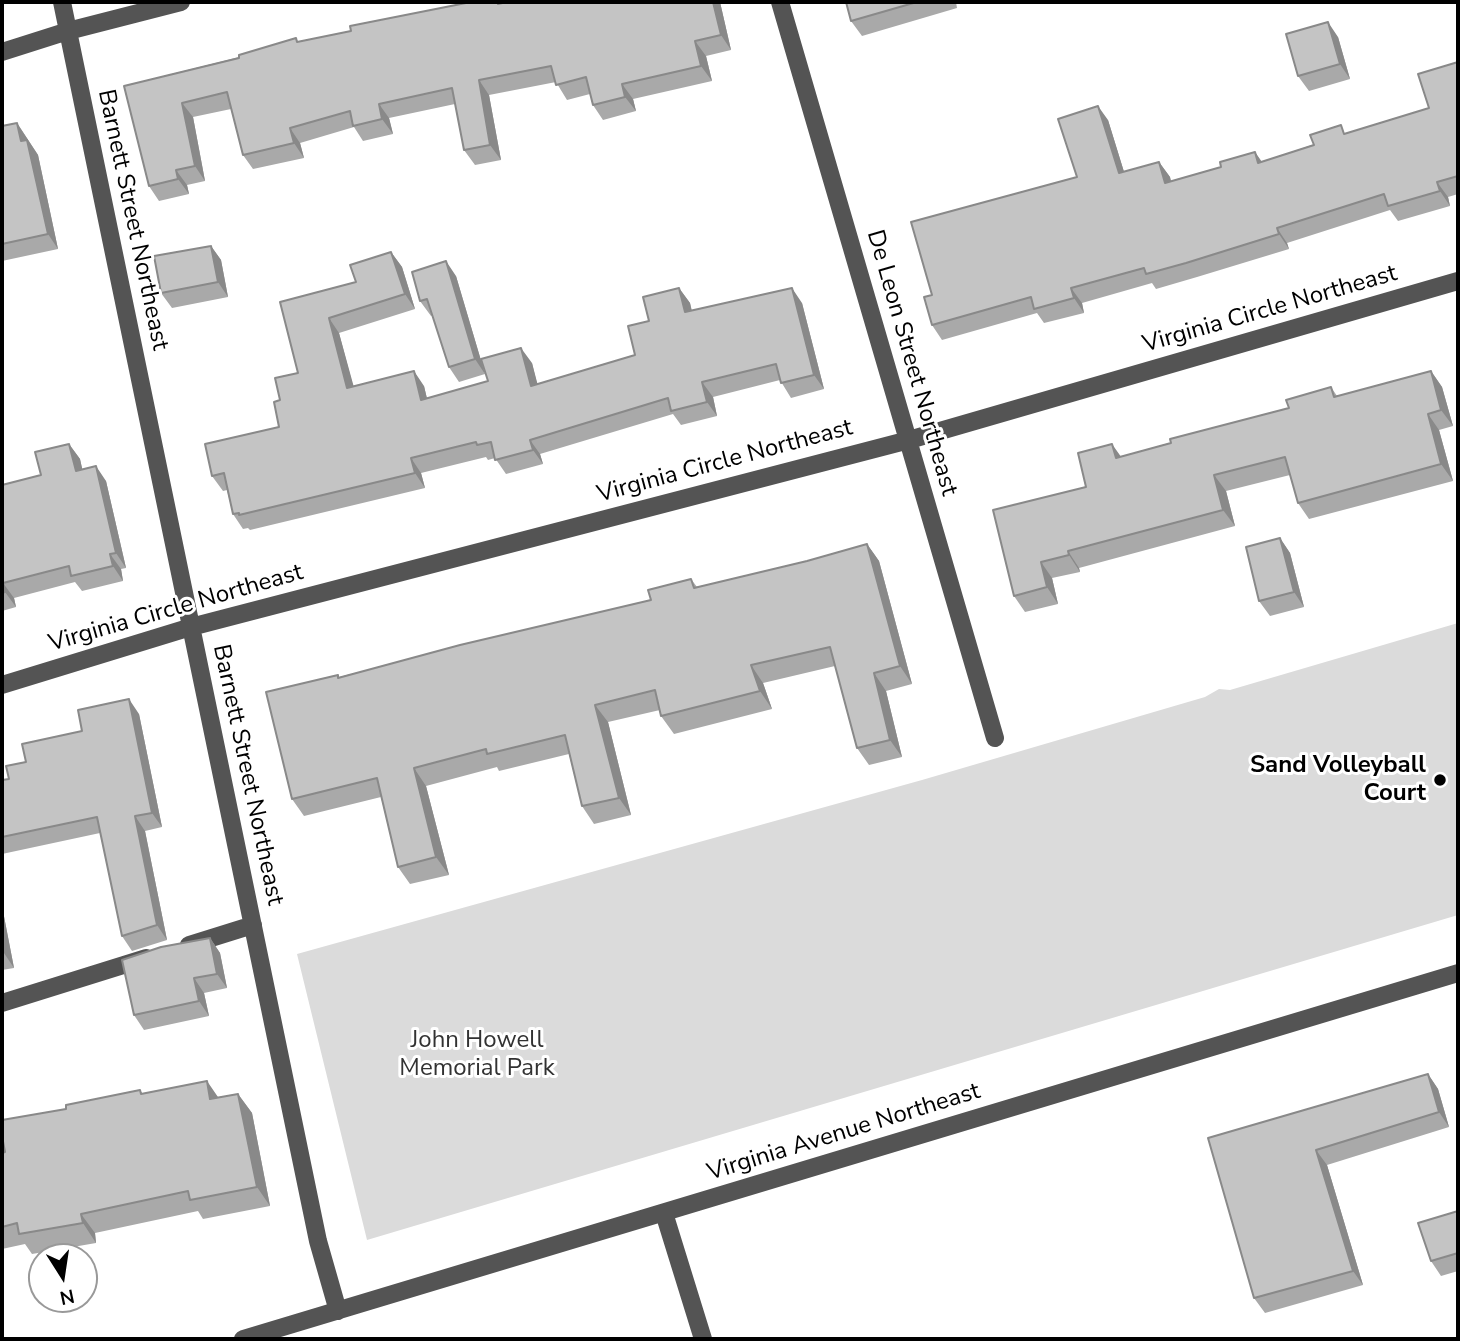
<!DOCTYPE html>
<style>
body{margin:0}
#map{position:relative;width:1460px;height:1341px;overflow:hidden;background:#fff;font-family:"Nunito Sans",sans-serif}
canvas{display:block}
.frame{position:absolute;inset:0;border:4px solid #000;pointer-events:none}
.north{position:absolute;left:28px;top:1243px;width:70px;height:70px;box-sizing:border-box;background:#fff;border:2px solid #999;border-radius:50%;rotate:168deg;font-size:19px;font-weight:700;line-height:28px;text-align:center;color:#000}
.north::after{content:'';display:block;margin:auto;width:24px;height:32px;background:#000;clip-path:polygon(50% 0,100% 100%,50% 72%,0 100%)}
</style>
<div id="map">
<canvas width="1460" height="1341"></canvas>
<div class="frame"></div>
<div class="north">N</div>
</div>
<script>
const g = document.querySelector('canvas').getContext('2d');
g.lineJoin = 'round';
function fill(path, color) { g.fillStyle = color; g.fill(path, 'evenodd'); }
const toPath = rows => new Path2D(rows.map(r => 'M' + r).join(''));
function stroke(path, color, width, dash) { g.strokeStyle = color; g.lineWidth = width; g.lineCap = dash ? 'butt' : 'round'; g.setLineDash(dash || []); g.stroke(path); }
function drawText(font, color, halo, rows, align = 'center') {
  g.font = font + ' "Nunito Sans",sans-serif'; g.lineWidth = 6; g.setLineDash([]); g.textBaseline = 'middle'; g.strokeStyle = halo; g.fillStyle = color; for (const [text, x, y, turn = 0] of rows) {
    g.save(); g.translate(x, y); g.rotate((+turn || 0) * Math.PI / 180); g.textAlign = isNaN(turn) ? turn : align; if (halo) g.strokeText(text, 0, 0); g.fillText(text, 0, 0); g.restore();
  }
}
fill(toPath([
 [1458,623,1458,915,367,1240,297,954,922,780,1205,697,1219,689,1230,690]
]), '#dbdbdb');
stroke(toPath([
 [62,2,318,1241,338,1311],
 [780,2,995,738],
 [2,52,68,31,181,2],
 [2,685,191,627,909,440,1458,281],
 [189,945,253,925],
 [2,1003,146,958],
 [664,1213,703,1339],
 [243,1339,1458,973]
]), '#545454', 18);
fill(toPath([
 [471,2,500,2,501,3,507,2,720,2,731,50,706,56,712,81,633,99,636,111,603,120,593,105,590,94,567,100,556,82,489,95,501,160,475,165,464,150,455,104,389,118,393,134,363,141,354,127,300,143,304,158,253,169,243,155,231,109,193,117,205,181,187,185,189,194,159,201,149,186,124,86,299,42,351,31],
 [846,2,956,2,957,8,862,36,851,21],
 [1338,37,1350,79,1309,91,1298,76],
 [1458,62,1458,194,1448,197,1450,206,1398,221,1390,210,1287,243,1289,249,1197,277,1156,289,1152,283,1082,303,1084,313,1044,323,1037,313,942,340,932,325,932,295,1077,177,1108,120,1124,172,1159,162,1170,177,1171,182,1221,167,1255,152,1262,162,1347,133,1429,108],
 [17,123,38,155,58,249,2,261,2,126],
 [211,246,221,260,228,297,172,308,161,293],
 [391,252,402,267,415,309,339,333,353,386,424,386,427,399,488,381,532,363,537,384,635,355,649,321,679,288,690,303,692,311,802,303,824,389,791,398,780,380,713,397,717,416,681,425,673,414,540,454,543,464,506,474,495,458,488,460,486,457,421,473,425,488,250,530,248,528,243,529,233,514,227,490,223,491,212,476,279,427,280,400,298,373,280,302,356,282],
 [456,276,485,374,459,382,449,367,433,315,431,316,420,301],
 [1431,371,1442,387,1453,426,1439,430,1453,481,1309,519,1298,503,1290,475,1226,491,1235,526,1079,568,1080,572,1052,578,1058,604,1025,612,1014,596,1086,487,1121,457,1289,408,1331,387,1337,396],
 [69,444,80,459,82,469,106,481,126,568,121,569,123,581,82,591,75,582,14,598,16,607,2,611,2,485,41,475],
 [1280,538,1290,553,1304,607,1270,616,1259,601],
 [867,544,879,561,912,684,886,691,902,757,869,765,857,748,835,666,763,683,772,709,674,734,661,716,660,710,608,722,631,815,594,824,582,806,569,754,499,771,497,767,426,786,449,875,410,884,398,867,381,797,304,816,292,799,338,675,339,677,651,600,691,579,697,587,807,561],
 [139,714,162,827,145,831,167,940,132,951,122,936,100,833,2,854,2,780,9,779,26,762,82,731],
 [2,906,14,968,2,970],
 [210,938,220,953,227,988,204,993,209,1016,144,1030,134,1015],
 [1428,1074,1438,1089,1449,1127,1327,1165,1363,1285,1265,1313,1254,1298,1208,1138],
 [140,1090,142,1093,219,1097,238,1094,252,1113,270,1206,203,1219,198,1211,95,1233,96,1243,32,1254,25,1244,2,1249,2,1153,5,1152,66,1109],
 [1458,1211,1458,1271,1441,1276,1431,1261]
]), '#a9a9a9');
fill(toPath([
 [713,2,720,2,731,50,721,35],
 [1328,22,1338,37,1350,79,1340,64],
 [695,41,706,56,712,81,701,66],
 [479,80,489,95,501,160,490,145],
 [622,84,633,99,636,111,625,97],
 [182,103,193,117,205,181,195,166],
 [379,104,389,118,393,134,382,119],
 [1098,106,1108,120,1129,188,1119,173],
 [17,123,38,155,58,249,48,234,21,141],
 [290,128,300,143,304,158,294,143],
 [1255,152,1265,167,1258,163],
 [1159,162,1170,177,1175,198,1165,183],
 [176,170,187,185,189,194,178,179],
 [1437,182,1448,197,1450,206,1440,191],
 [1277,228,1287,243,1289,249,1279,234],
 [211,246,221,260,228,297,218,282],
 [391,252,402,267,415,309,405,294],
 [446,261,456,276,485,374,475,359],
 [679,288,690,303,695,327,685,312],
 [792,288,802,303,824,389,814,375],
 [1071,288,1082,303,1084,313,1074,298],
 [329,318,339,333,358,402,347,388],
 [521,348,532,363,542,401,531,386],
 [414,371,424,386,431,415,421,400],
 [1431,371,1442,387,1453,426,1441,410],
 [702,382,713,397,717,416,707,402],
 [1428,414,1439,430,1453,481,1441,464],
 [530,440,540,454,543,464,533,450],
 [69,444,80,459,86,485,76,471],
 [1112,444,1124,461,1116,458],
 [411,458,421,473,425,488,415,473],
 [96,466,106,481,126,568,116,553],
 [1214,475,1226,491,1235,526,1223,510],
 [1280,538,1290,553,1304,607,1294,592],
 [867,544,879,561,912,684,900,666],
 [1068,551,1079,568,1080,572,1069,555],
 [110,554,121,569,123,581,113,566],
 [1041,562,1052,578,1058,604,1047,587],
 [3,583,14,598,16,607,5,592],
 [751,665,763,683,772,709,760,691],
 [874,673,886,691,902,757,890,740],
 [129,699,139,714,162,827,152,813],
 [595,705,608,722,631,815,619,798],
 [414,768,426,786,449,875,436,857],
 [135,816,145,831,167,940,157,925],
 [2,906,14,968,4,953,2,942],
 [210,938,220,953,227,988,217,974],
 [194,978,204,993,209,1016,199,1001],
 [1428,1074,1438,1089,1449,1127,1439,1112],
 [207,1081,220,1100,210,1099],
 [238,1094,252,1113,270,1206,257,1187],
 [1316,1150,1327,1165,1363,1285,1353,1271],
 [81,1214,95,1233,96,1243,83,1223]
]), '#898989');
const building = toPath([
 [471,2,497,2,498,4,507,2,713,2,721,35,695,41,701,66,622,84,625,97,593,105,586,77,556,85,551,66,479,80,490,145,464,150,452,88,379,104,382,119,353,126,350,111,290,128,294,143,243,155,227,92,182,103,195,166,176,170,178,179,149,186,124,86,239,58,239,55,296,38,297,42,351,31,350,26,471,2],
 [846,2,917,2,851,21,846,2],
 [1328,22,1340,64,1298,76,1286,34,1328,22],
 [1458,62,1458,176,1437,182,1440,191,1388,206,1384,194,1277,228,1279,234,1186,263,1146,274,1144,268,1071,288,1074,298,1034,309,1031,297,932,325,924,297,932,295,911,222,1077,177,1058,119,1098,106,1119,173,1159,162,1165,183,1221,167,1220,162,1255,152,1258,163,1314,145,1310,135,1341,125,1344,134,1429,108,1418,74,1458,62],
 [17,123,21,141,27,140,48,234,2,244,2,126,17,123],
 [211,246,218,282,161,293,154,256,211,246],
 [391,252,405,294,329,318,347,388,414,371,421,400,488,381,481,359,521,348,531,386,635,355,628,326,649,321,643,297,679,288,685,312,792,288,814,375,781,383,776,364,702,382,707,402,671,411,668,398,530,440,533,450,495,460,491,442,477,445,476,442,411,458,415,473,239,515,239,513,233,514,224,473,212,476,205,444,279,427,274,402,280,400,275,378,298,373,280,302,356,282,350,265,391,252],
 [446,261,475,359,449,367,427,299,420,301,412,272,446,261],
 [1431,371,1441,410,1428,414,1441,464,1298,503,1285,457,1214,475,1223,510,1068,551,1069,555,1041,562,1047,587,1014,596,993,510,1086,487,1078,453,1112,444,1116,458,1171,443,1170,439,1289,408,1286,400,1331,387,1334,397,1431,371],
 [69,444,76,471,96,466,116,553,110,554,113,566,71,576,69,566,3,583,5,592,2,593,2,485,41,475,35,452,69,444],
 [1280,538,1294,592,1259,601,1246,547,1280,538],
 [867,544,900,666,874,673,890,740,857,748,830,647,751,665,760,691,661,716,655,690,595,705,619,798,582,806,565,735,487,754,486,749,414,768,436,857,398,867,377,778,292,799,266,692,338,675,338,678,460,645,651,600,648,590,691,579,694,588,807,561,867,544],
 [129,699,152,813,135,816,157,925,122,936,97,817,2,837,2,780,9,779,6,766,26,762,22,744,82,731,78,710,129,699],
 [210,938,217,974,194,978,199,1001,134,1015,122,960,161,947,210,938],
 [1428,1074,1439,1112,1316,1150,1353,1271,1254,1298,1208,1138,1428,1074],
 [207,1081,210,1099,238,1094,257,1187,190,1200,188,1191,81,1214,83,1223,19,1234,17,1223,2,1227,2,1153,5,1152,2,1136,2,1120,66,1109,66,1105,140,1090,141,1094,207,1081],
 [1458,1211,1458,1253,1431,1261,1418,1223,1458,1211]
]);
fill(building, '#c4c4c4');
stroke(building, '#898989', 2);
for (const [x, y, r, color] of [
 [1440,780,7,"#000"]
]) { const dot = new Path2D(); dot.arc(x, y, r, 0, 2 * Math.PI); g.fillStyle = color; g.fill(dot); stroke(dot, '#fff', 2.5); }
drawText('24px', '#000', '#fff', [
 ["Barnett Street Northeast",132,220,78],
 ["Virginia Circle Northeast",1270,310,-16],
 ["De Leon Street Northeast",911,363,74],
 ["Virginia Circle Northeast",725,462,-15],
 ["Virginia Circle Northeast",176,609,-16],
 ["Barnett Street Northeast",247,775,78],
 ["Virginia Avenue Northeast",844,1133,-17]
]);
drawText('bold 24px', '#000', '#fff', [
 ["Sand Volleyball",1426,766],
 ["Court",1426,794]
], 'right');
drawText('24px', '#323232', '#fff', [
 ["John Howell",477,1041],
 ["Memorial Park",477,1069]
]);
</script>
